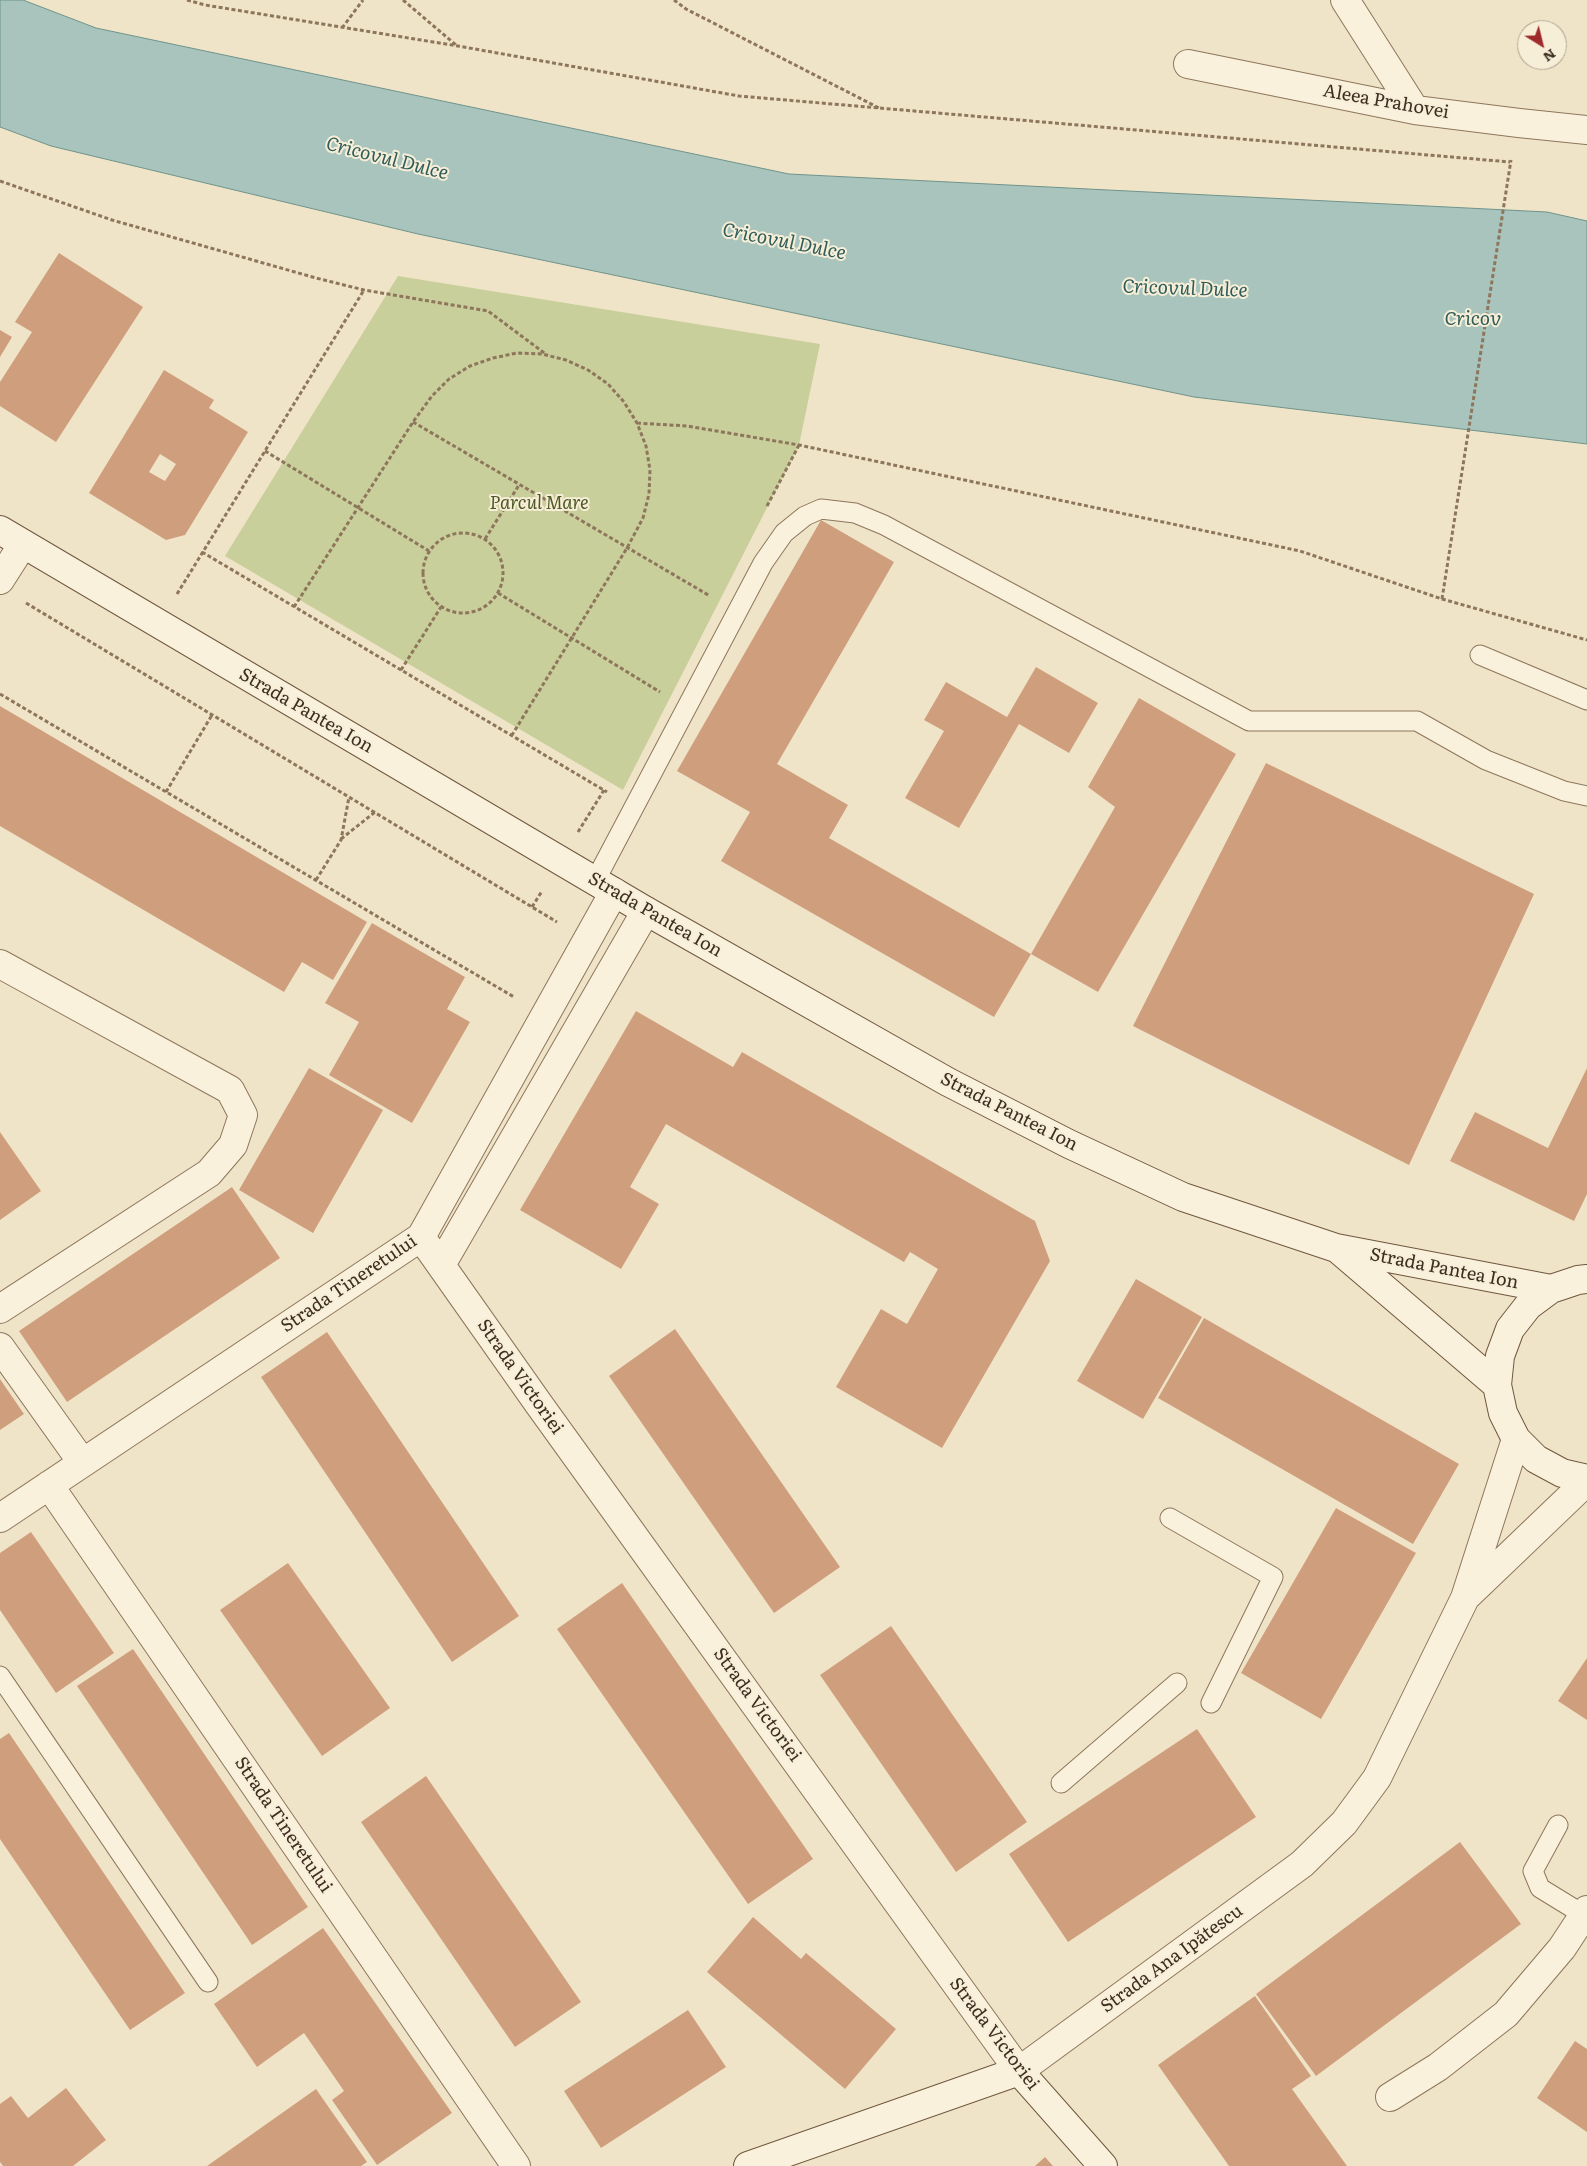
<!DOCTYPE html>
<meta charset="utf-8">
<style>
body{margin:0}
#map{position:relative;width:1587px;height:2166px;overflow:hidden;background:#f0e4c8;font-family:Literata,serif}
canvas{display:block}
.north{position:absolute;left:1517px;top:20px;width:50px;height:50px;box-sizing:border-box;background:#f7eed8;border:1px solid #ada18e;border-radius:50%;rotate:144deg;font-size:14px;font-weight:700;line-height:20px;text-align:center;color:#3d2e20}
.north::after{content:'';display:block;margin:auto;width:18px;height:22px;background:#9e2a2b;clip-path:polygon(50% 0,100% 100%,50% 72%,0 100%)}
</style>
<div id="map">
<canvas width="1587" height="2166"></canvas>
<div class="north">N</div>
</div>
<script>
const g = document.querySelector('canvas').getContext('2d');
g.lineJoin = 'round';
function fill(path, color) { g.fillStyle = color; g.fill(path, 'evenodd'); }
const toPath = rows => new Path2D(rows.map(r => 'M' + r).join(''));
function stroke(path, color, width, dash) { g.strokeStyle = color; g.lineWidth = width; g.lineCap = dash ? 'butt' : 'round'; g.setLineDash(dash || []); g.stroke(path); }
function drawText(font, color, halo, rows, align = 'center') {
  g.font = font + ' Literata,serif'; g.lineWidth = 4; g.setLineDash([]); g.textBaseline = 'middle'; g.strokeStyle = halo; g.fillStyle = color; for (const [text, x, y, turn = 0] of rows) {
    g.save(); g.translate(x, y); g.rotate((+turn || 0) * Math.PI / 180); g.textAlign = isNaN(turn) ? turn : align; if (halo) g.strokeText(text, 0, 0); g.fillText(text, 0, 0); g.restore();
  }
}
fill(toPath([
 [398,276,820,344,799,445,623,790,225,556]
]), '#c9cf9b');
const water = toPath([
 [0,0,23,0,96,28,789,174,1547,212,1587,221,1587,444,1194,397,418,234,51,146,0,127,0,0]
]);
fill(water, '#a9c4bc');
stroke(water, '#6f938a', 1);
fill(toPath([
 [59,253,143,307,56,442,0,406,0,382,32,332,15,322],
 [0,330,12,337,0,357],
 [164,370,214,400,209,408,248,432,185,535,166,540,89,493],
 [160,454,176,464,165,481,149,472],
 [821,520,894,562,777,764,848,805,829,838,1031,954,994,1017,721,861,750,812,677,771],
 [1036,667,1098,703,1069,753,1019,724,959,828,905,798,944,731,924,720,946,682,1007,717],
 [1139,698,1236,754,1098,992,1031,954,1115,807,1088,787],
 [0,706,367,922,333,980,302,962,284,992,0,826],
 [1266,763,1534,894,1409,1165,1133,1026],
 [372,923,465,977,447,1009,470,1022,412,1123,329,1075,359,1022,325,1003],
 [636,1011,733,1067,742,1052,1035,1221,1050,1261,942,1448,836,1387,881,1309,907,1324,938,1269,910,1252,904,1262,666,1124,630,1187,659,1204,621,1269,520,1210],
 [309,1068,383,1110,313,1233,239,1190],
 [1587,1068,1587,1194,1574,1221,1450,1161,1475,1112,1548,1148],
 [0,1132,41,1191,0,1220],
 [232,1187,280,1258,67,1402,19,1331],
 [1136,1279,1202,1317,1143,1419,1077,1381],
 [1204,1318,1459,1464,1413,1544,1158,1398],
 [675,1329,840,1567,774,1613,609,1376],
 [327,1332,519,1616,452,1662,261,1377],
 [0,1379,24,1414,0,1430],
 [1336,1508,1416,1553,1321,1719,1241,1673],
 [31,1532,114,1653,56,1693,0,1610,0,1553],
 [288,1563,390,1708,322,1756,220,1610],
 [622,1583,813,1859,748,1904,557,1629],
 [891,1626,1027,1822,956,1872,820,1675],
 [133,1649,308,1907,252,1945,77,1686],
 [1587,1658,1587,1720,1558,1701],
 [1197,1729,1256,1817,1068,1942,1009,1854],
 [9,1733,185,1993,130,2030,0,1839,0,1739],
 [426,1776,581,2002,515,2047,361,1822],
 [1460,1842,1521,1924,1316,2076,1256,1994],
 [753,1917,801,1959,806,1953,896,2029,845,2089,707,1972],
 [323,1928,452,2113,377,2165,332,2100,344,2091,304,2033,257,2067,214,2004],
 [1255,1996,1311,2076,1292,2089,1347,2166,1229,2166,1158,2065],
 [688,2010,726,2067,601,2148,564,2091],
 [1575,2041,1587,2049,1587,2132,1537,2098],
 [66,2088,106,2140,73,2166,3,2166,0,2162,0,2104,11,2096,28,2118],
 [316,2089,367,2162,361,2166,207,2166],
 [1045,2157,1053,2166,1035,2166]
]), '#cf9f7d');
const service = toPath([
 [1480,655,1587,700],
 [595,881,763,563,784,533,805,516,821,509,855,513,884,525,1249,721,1417,721,1486,760,1564,791,1587,796],
 [1170,1518,1273,1577,1211,1703],
 [0,1676,208,1982],
 [1061,1783,1177,1683],
 [1558,1825,1533,1871,1540,1888,1584,1915]
]);
const minor = toPath([
 [1345,0,1415,110],
 [1188,64,1415,110,1519,123,1587,130],
 [0,580,23,544],
 [0,964,230,1090,243,1115,233,1145,209,1173,0,1309],
 [421,1237,538,1403,1019,2071],
 [441,1265,646,911],
 [0,1347,82,1462],
 [49,1485,516,2166],
 [0,1518,421,1237,614,892],
 [1390,2097,1438,2067,1506,2014,1562,1948,1587,1910]
]);
const tertiary = toPath([
 [1468,1595,1587,1481],
 [1019,2071,1302,1864,1344,1823,1377,1778,1465,1598,1516,1439]
]);
const secondary = toPath([
 [0,530,646,911,948,1082,1069,1144,1183,1197,1336,1248,1551,1289],
 [1338,1249,1497,1385],
 [1587,1279,1578,1280,1551,1289,1528,1306,1510,1329,1500,1356,1497,1385,1503,1413,1516,1439,1536,1459,1562,1473,1587,1479],
 [748,2166,1019,2071,1103,2166]
]);
stroke(service, '#8d765c', 21);
stroke(minor, '#8d765c', 30);
stroke(tertiary, '#8d765c', 30);
stroke(secondary, '#6f573f', 30);
stroke(toPath([
 [187,0,205,5,458,46,739,96,1510,162],
 [403,0,456,45],
 [674,0,686,9,879,108],
 [342,28,363,0],
 [0,181,112,220,316,278,364,290,488,311,547,355],
 [413,422,710,596],
 [637,423,687,426,799,445,1300,551,1442,599,1587,640],
 [265,451,429,551],
 [767,506,799,445],
 '423 573a40 40 0 1 1 80 0a40 40 0 1 1-80 0Z',
 [485,539,519,485],
 [202,552,607,792],
 [498,593,660,692],
 [177,594,364,290],
 [1442,599,1511,160],
 [26,603,557,922],
 [294,607,413,422,432,396,449,379,470,366,493,358,517,353,542,354,566,360,588,370,608,384,624,402,637,423,646,446,650,470,649,494,643,518,627,548,512,735],
 [401,670,441,607],
 [0,694,514,997],
 [166,792,212,715],
 [578,832,604,790],
 [341,839,375,812],
 [316,880,341,840,349,797],
 [532,907,542,891]
]), '#8d765c', 3, [4, 2.5]);
stroke(service, '#faf1dc', 19);
stroke(minor, '#faf1dc', 28);
stroke(tertiary, '#faf1dc', 28);
stroke(secondary, '#faf1dc', 28);
drawText('18px', '#3d2e20', '#f7eed8', [
 ["Aleea Prahovei",1386,102,10],
 ["Strada Pantea Ion",306,711,30],
 ["Strada Pantea Ion",655,915,30],
 ["Strada Pantea Ion",1009,1112,27],
 ["Strada Pantea Ion",1444,1269,11],
 ["Strada Tineretului",349,1284,-34],
 ["Strada Victoriei",520,1377,55],
 ["Strada Victoriei",757,1705,54],
 ["Strada Tineretului",283,1825,56],
 ["Strada Ana Ipătescu",1172,1959,-36],
 ["Strada Victoriei",994,2034,53]
]);
drawText('italic 18px', '#4d5a26', '#f7eed8', [
 ["Parcul Mare",539,504]
]);
drawText('italic 19px', '#2f5d5a', '#f7eed8', [
 ["Cricovul Dulce",387,159,14],
 ["Cricovul Dulce",784,242,11],
 ["Cricovul Dulce",1185,289,2],
 ["Cricov",1473,319]
]);
</script>
